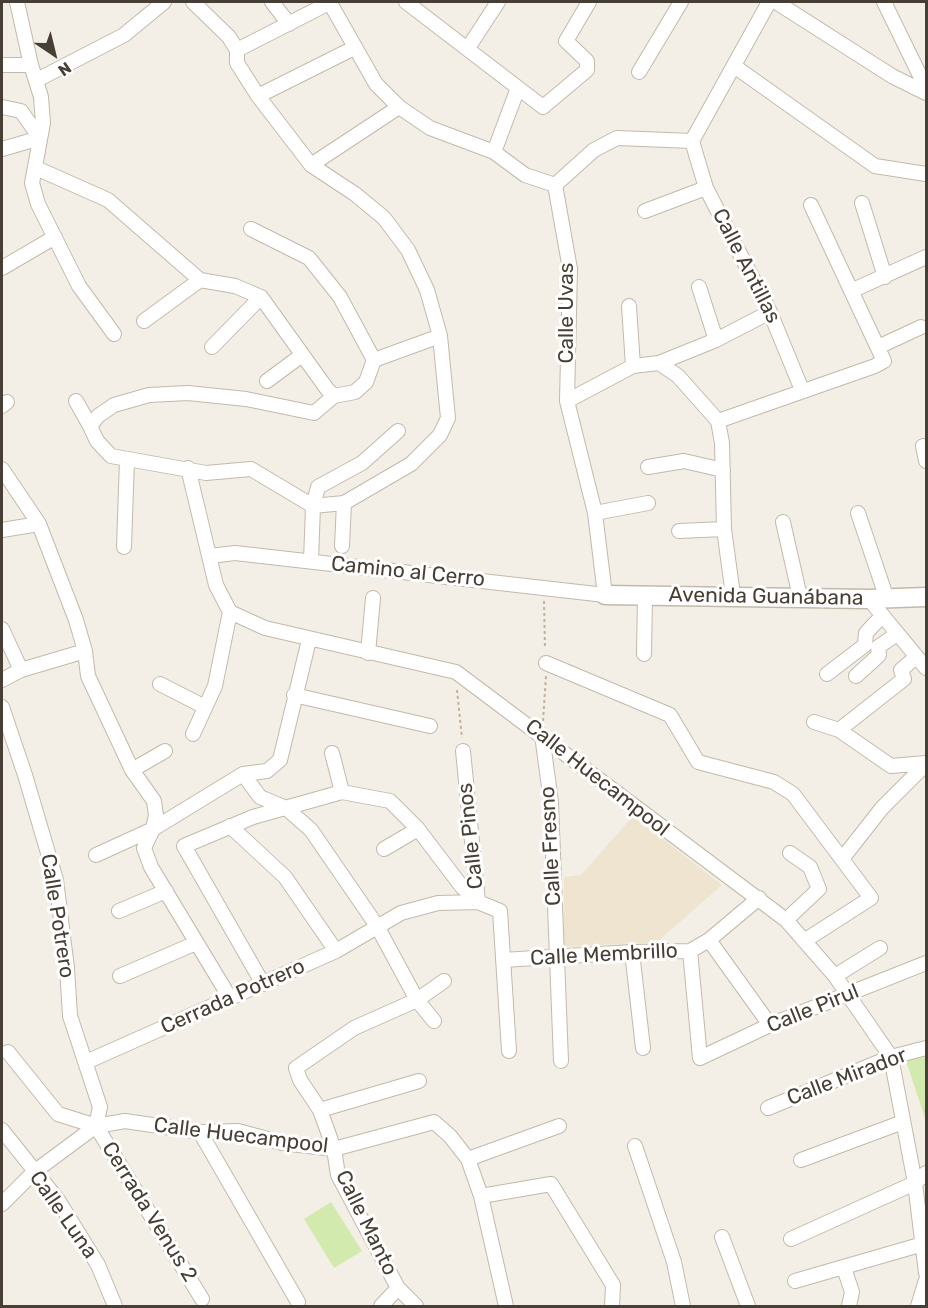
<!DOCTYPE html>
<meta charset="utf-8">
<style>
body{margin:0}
#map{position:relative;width:928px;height:1308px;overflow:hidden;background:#f4efe6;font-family:Rubik,sans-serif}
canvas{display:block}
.frame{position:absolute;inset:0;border:3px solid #473f35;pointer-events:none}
.north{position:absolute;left:24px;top:24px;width:60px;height:60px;-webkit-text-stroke:4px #fff;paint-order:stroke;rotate:145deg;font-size:16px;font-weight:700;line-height:24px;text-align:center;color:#473f35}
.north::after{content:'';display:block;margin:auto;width:21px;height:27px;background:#473f35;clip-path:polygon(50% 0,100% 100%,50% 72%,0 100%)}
</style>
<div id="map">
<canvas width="928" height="1308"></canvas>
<div class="frame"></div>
<div class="north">N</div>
</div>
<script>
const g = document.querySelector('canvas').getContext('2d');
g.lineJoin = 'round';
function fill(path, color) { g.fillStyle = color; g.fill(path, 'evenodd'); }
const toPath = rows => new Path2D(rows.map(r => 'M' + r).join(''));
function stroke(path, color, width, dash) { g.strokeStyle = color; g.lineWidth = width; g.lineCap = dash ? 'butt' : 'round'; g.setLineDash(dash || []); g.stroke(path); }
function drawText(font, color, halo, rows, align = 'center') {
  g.font = font + ' Rubik,sans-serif'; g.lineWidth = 6; g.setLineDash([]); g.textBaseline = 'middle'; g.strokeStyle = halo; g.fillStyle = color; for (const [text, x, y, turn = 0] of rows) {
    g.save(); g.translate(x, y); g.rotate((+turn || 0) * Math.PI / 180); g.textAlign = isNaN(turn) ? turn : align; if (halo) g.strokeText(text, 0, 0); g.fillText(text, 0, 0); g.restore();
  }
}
fill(toPath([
 [633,816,722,885,657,942,564,947,564,877,581,875]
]), '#eee4cf');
fill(toPath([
 [926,1051,926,1118,925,1118,905,1058],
 [331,1202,362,1251,334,1268,304,1219]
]), '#d2eaad');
const minor = toPath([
 [17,2,31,65,41,97,43,123,32,183,38,204,79,286,114,334],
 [193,2,229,37,237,50,237,63,258,96,311,165,355,194,384,218,408,250,427,290,440,336,448,418,440,435,411,464,344,503,313,506],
 [272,2,289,24],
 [406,2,543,107,587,70,587,61,566,41,589,2],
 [776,2,892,76,926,93],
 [884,2,926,88],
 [330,3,376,84,399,107,430,128,494,152,525,175,555,185],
 [468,48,498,2],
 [237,50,331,2],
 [2,65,31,65],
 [734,66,875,166,926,174],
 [639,72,681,2],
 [37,80,124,35,164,2],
 [258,96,354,48],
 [2,107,21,111,40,138],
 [692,141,706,188,770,312,802,390],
 [692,141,769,2],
 [2,149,40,138],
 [494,152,518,88],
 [311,165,399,107],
 [36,168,108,200,200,280,235,286,261,297,327,389,334,396,355,392,366,382,374,360,440,336],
 [555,185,594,150,617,138,692,141],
 [862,203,885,277],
 [645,211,706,188],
 [251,229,309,258,340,297,374,360],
 [2,268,55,237],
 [699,287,716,340],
 [851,291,926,257],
 [629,306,633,366],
 [144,321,200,280],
 [212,347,261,297],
 [878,347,921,327],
 [659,363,678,376,718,421,722,443,724,529,733,595],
 [267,381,302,355],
 [76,401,90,426],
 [567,401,633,366,659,363,716,340,770,312],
 [2,406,7,402],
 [718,421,875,366,884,361,811,205],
 [923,446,926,461],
 [648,467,684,461,723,470],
 [188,468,216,585,230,612],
 [2,469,39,524,76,620,85,651,88,676,132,770,154,801,156,815,153,829,144,848,151,867,230,998],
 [313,506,251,469,206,473,111,456,97,441,90,426,98,416,114,405,149,395,188,393,246,399,314,413,334,396],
 [595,513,648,503],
 [858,513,887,599],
 [783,522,800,597],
 [2,530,39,524],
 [679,531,724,529],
 [342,546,344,503],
 [124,547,127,459],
 [210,556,235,553,605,595,595,513,567,401,570,269,555,185],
 [311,561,313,506,318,487,362,463,398,431],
 [869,599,926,668],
 [230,612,265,628,456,672,786,920,835,976,891,1057,915,1183,926,1273],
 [2,629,21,670],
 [368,653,373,598],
 [644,654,645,596],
 [546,663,670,715,698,762,774,782,793,794,871,898,804,941],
 [827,674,865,645,866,633,882,616],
 [856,676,879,655,878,647,897,634],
 [2,680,21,670,85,651],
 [160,684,205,707],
 [294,695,430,726],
 [2,707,25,775,56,880,67,968,70,1016,100,1107,96,1126],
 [814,722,839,730,891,766,926,763],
 [839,730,904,679,901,670,916,657],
 [193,734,215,686,230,612],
 [542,735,551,802,561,1061],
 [463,751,478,902],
 [332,753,342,792],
 [132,770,165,751],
 [243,774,260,797,286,808,311,830,377,926,417,1000,434,1021],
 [230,826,285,877,336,951],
 [384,849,418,829],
 [96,855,153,829,243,774,267,771,280,760,309,640],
 [842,859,882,808,926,764],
 [119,911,166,891],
 [786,920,819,889,810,867,790,853],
 [709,940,770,1025],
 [690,951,700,1058,770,1025,926,963],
 [632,952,643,1048],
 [503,960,632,952,690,951,709,940,759,898],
 [120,976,196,943],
 [835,976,880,948],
 [263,984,184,846,253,817,342,792,390,801,418,829,462,887,478,902,500,911,509,1051],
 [8,1052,58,1114,96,1126],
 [86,1062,336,951,401,913,438,903,478,902],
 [768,1108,891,1057,926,1048],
 [320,1110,419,1081],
 [96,1126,202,1299],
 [2,1130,58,1200,98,1265,115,1306],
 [200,1132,298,1302],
 [635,1146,674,1262,683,1306],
 [468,1159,559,1126],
 [801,1160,903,1122],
 [481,1196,551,1184,613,1285,612,1306],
 [2,1204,34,1172,96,1126,125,1121,200,1132,238,1131,282,1143,334,1149,434,1122,450,1136,468,1159,481,1196,506,1306],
 [722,1237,748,1306],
 [791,1239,915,1183,926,1173],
 [844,1268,852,1292,849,1306],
 [795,1281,923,1244],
 [381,1306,398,1288],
 [416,1306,398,1288,338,1175,334,1149,320,1110,300,1080,296,1068,354,1028,417,1000,444,981],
 [918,1306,926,1280]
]);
const tertiary = toPath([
 [605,595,869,599,926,597]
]);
stroke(minor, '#c3b9ab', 16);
stroke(tertiary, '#c3b9ab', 21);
stroke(toPath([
 [544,601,545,649],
 [457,690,462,738],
 [543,721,546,676]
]), '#c2b199', 2, [3, 3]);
stroke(minor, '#fff', 14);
stroke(tertiary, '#fff', 18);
drawText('21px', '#473f35', '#fff', [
 ["Calle Antillas",746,266,63],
 ["Calle Uvas",567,313,-90],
 ["Camino al Cerro",408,572,6],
 ["Avenida Guanábana",766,597,1],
 ["Calle Huecampool",597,778,38],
 ["Calle Pinos",471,836,-96],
 ["Calle Fresno",551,846,-93],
 ["Calle Potrero",57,916,81],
 ["Calle Membrillo",604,955,-3],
 ["Cerrada Potrero",233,997,-24],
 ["Calle Pirul",813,1009,-22],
 ["Calle Mirador",847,1077,-21],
 ["Calle Huecampool",241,1136,7],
 ["Cerrada Venus 2",149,1212,58],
 ["Calle Luna",63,1215,55],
 ["Calle Manto",366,1223,64]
]);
</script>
